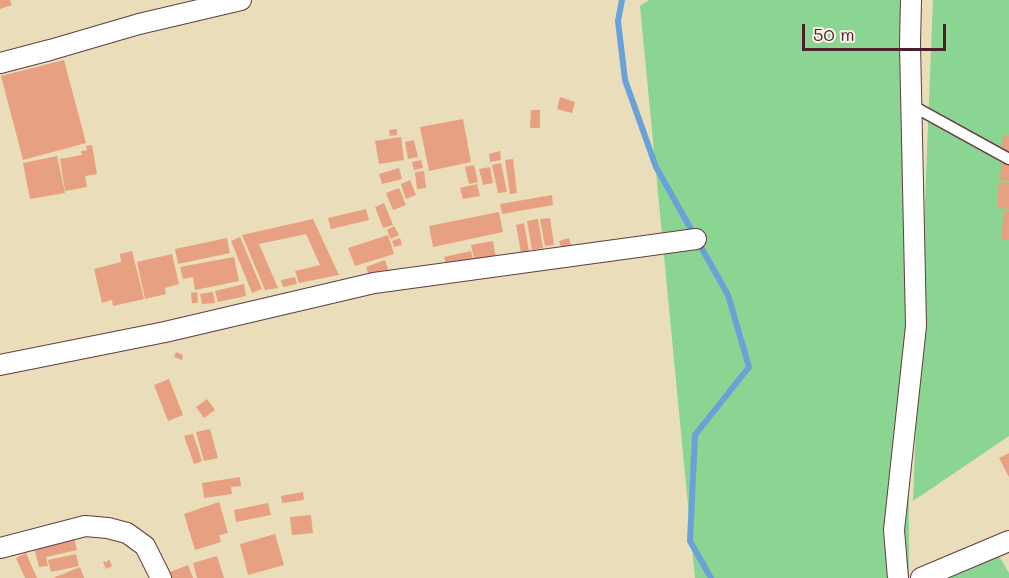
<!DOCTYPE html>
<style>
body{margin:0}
#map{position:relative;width:1009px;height:578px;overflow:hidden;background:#eaddb9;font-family:Mali,sans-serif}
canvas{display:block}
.scale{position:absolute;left:802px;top:24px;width:144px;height:27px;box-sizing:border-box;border:3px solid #4a1f2b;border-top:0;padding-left:8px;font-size:18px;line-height:21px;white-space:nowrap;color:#4a1f2b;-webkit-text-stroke:4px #f7f3e8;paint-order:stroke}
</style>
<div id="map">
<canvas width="1009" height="578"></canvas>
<div class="scale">50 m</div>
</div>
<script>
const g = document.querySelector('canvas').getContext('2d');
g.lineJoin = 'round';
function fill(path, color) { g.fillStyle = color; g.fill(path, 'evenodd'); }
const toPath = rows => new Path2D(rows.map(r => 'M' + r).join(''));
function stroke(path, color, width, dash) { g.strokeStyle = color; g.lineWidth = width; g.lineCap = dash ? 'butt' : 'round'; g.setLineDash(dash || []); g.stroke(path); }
fill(toPath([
 [649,0,908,0,909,578,695,578,640,6],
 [933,0,1009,0,1009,436,913,501],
 [999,556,1009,573,1009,578,942,578]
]), '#8ad592');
stroke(toPath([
 [622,0,618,21,625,80,656,167,728,295,749,367,695,435,690,541,711,578]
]), '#69a2d8', 6);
fill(toPath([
 [0,0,10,0,12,5,0,9],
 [64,60,86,143,23,160,1,76],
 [560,97,575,102,572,113,557,109],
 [531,110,540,110,540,128,530,128],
 [463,119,471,162,429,171,420,127],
 [397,129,397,135,390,136,389,130],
 [1003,135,1009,135,1009,181,1000,180],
 [401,137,404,160,379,164,375,141],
 [414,140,418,157,408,159,405,142],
 [92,145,97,174,85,176,87,187,65,191,60,159,82,155,81,151,87,150,86,146],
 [500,151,501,160,490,162,489,154],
 [57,156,65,193,30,199,23,163],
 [513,159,517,193,510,194,505,160],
 [421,160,423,168,414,170,412,162],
 [501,163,507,192,498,193,492,165],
 [474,165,478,182,469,184,465,167],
 [490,167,493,183,483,185,479,169],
 [399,168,402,179,382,184,379,174],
 [424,171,426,188,417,189,415,172],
 [410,180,416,195,406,199,401,184],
 [999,182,1009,183,1009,209,997,208],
 [477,184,480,196,463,199,460,188],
 [399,188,406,205,393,210,386,193],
 [552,195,553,205,502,214,500,204],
 [384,203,393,225,383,228,375,207],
 [366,209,369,220,331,229,328,218],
 [1004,211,1009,212,1009,240,1001,239],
 [499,212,503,232,433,247,429,226],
 [550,218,554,245,545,246,540,219],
 [313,219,339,275,299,283,295,271,320,265,306,234,259,244,278,288,265,290,242,235],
 [538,219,543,248,532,250,527,221],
 [524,223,529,251,521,253,516,225],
 [394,226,399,235,391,239,387,230],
 [388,235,394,254,355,266,348,248],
 [240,237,262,289,252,293,231,241],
 [227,238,230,253,178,264,175,249],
 [400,238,402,245,394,247,392,241],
 [569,238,572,248,562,251,559,241],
 [493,241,496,258,475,262,471,245],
 [132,251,144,299,113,306,112,300,102,303,94,269,121,262,120,254],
 [471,251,474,263,447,269,444,257],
 [172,254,179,284,165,288,166,294,145,299,137,262],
 [234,257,239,281,195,290,193,277,183,279,180,267],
 [385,260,390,275,371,281,366,267],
 [295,277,297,284,283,287,281,280],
 [244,284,246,296,218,302,215,291],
 [197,292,198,303,192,303,191,293],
 [213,292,215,303,202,304,200,294],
 [176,352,183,355,182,360,174,357],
 [169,379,183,415,168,421,154,385],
 [207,399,215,410,204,418,196,407],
 [210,429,218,458,204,461,196,432],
 [193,434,202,461,194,464,184,436],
 [1009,453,1009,477,999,458],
 [240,477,241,486,231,487,232,494,204,498,202,483],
 [303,492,304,500,282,503,281,496],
 [219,502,228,533,219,535,221,542,195,550,184,514],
 [268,503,271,515,236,522,234,510],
 [311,515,313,533,292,535,290,517],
 [275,534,284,565,248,575,240,544],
 [74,538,77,550,46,557,48,566,39,567,34,547],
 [26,553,37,578,25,578,16,558],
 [76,554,79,566,51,572,48,560],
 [217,556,224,578,197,578,193,563],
 [109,559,112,566,106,569,103,562,105,561,106,563],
 [188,565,193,578,172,578,170,572],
 [80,567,84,578,53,578]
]), '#e8a083');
const lane = toPath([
 [911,105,1009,159]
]);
const street = toPath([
 [0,63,50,50,139,24,241,0],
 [0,365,165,332,374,283,696,239],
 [0,548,85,526,108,528,127,533,145,546,161,578],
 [898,578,894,530,916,326,910,44,911,0],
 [921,578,1009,541]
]);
stroke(lane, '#623c40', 13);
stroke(street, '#623c40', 22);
stroke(lane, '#fff', 10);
stroke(street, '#fff', 20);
</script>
